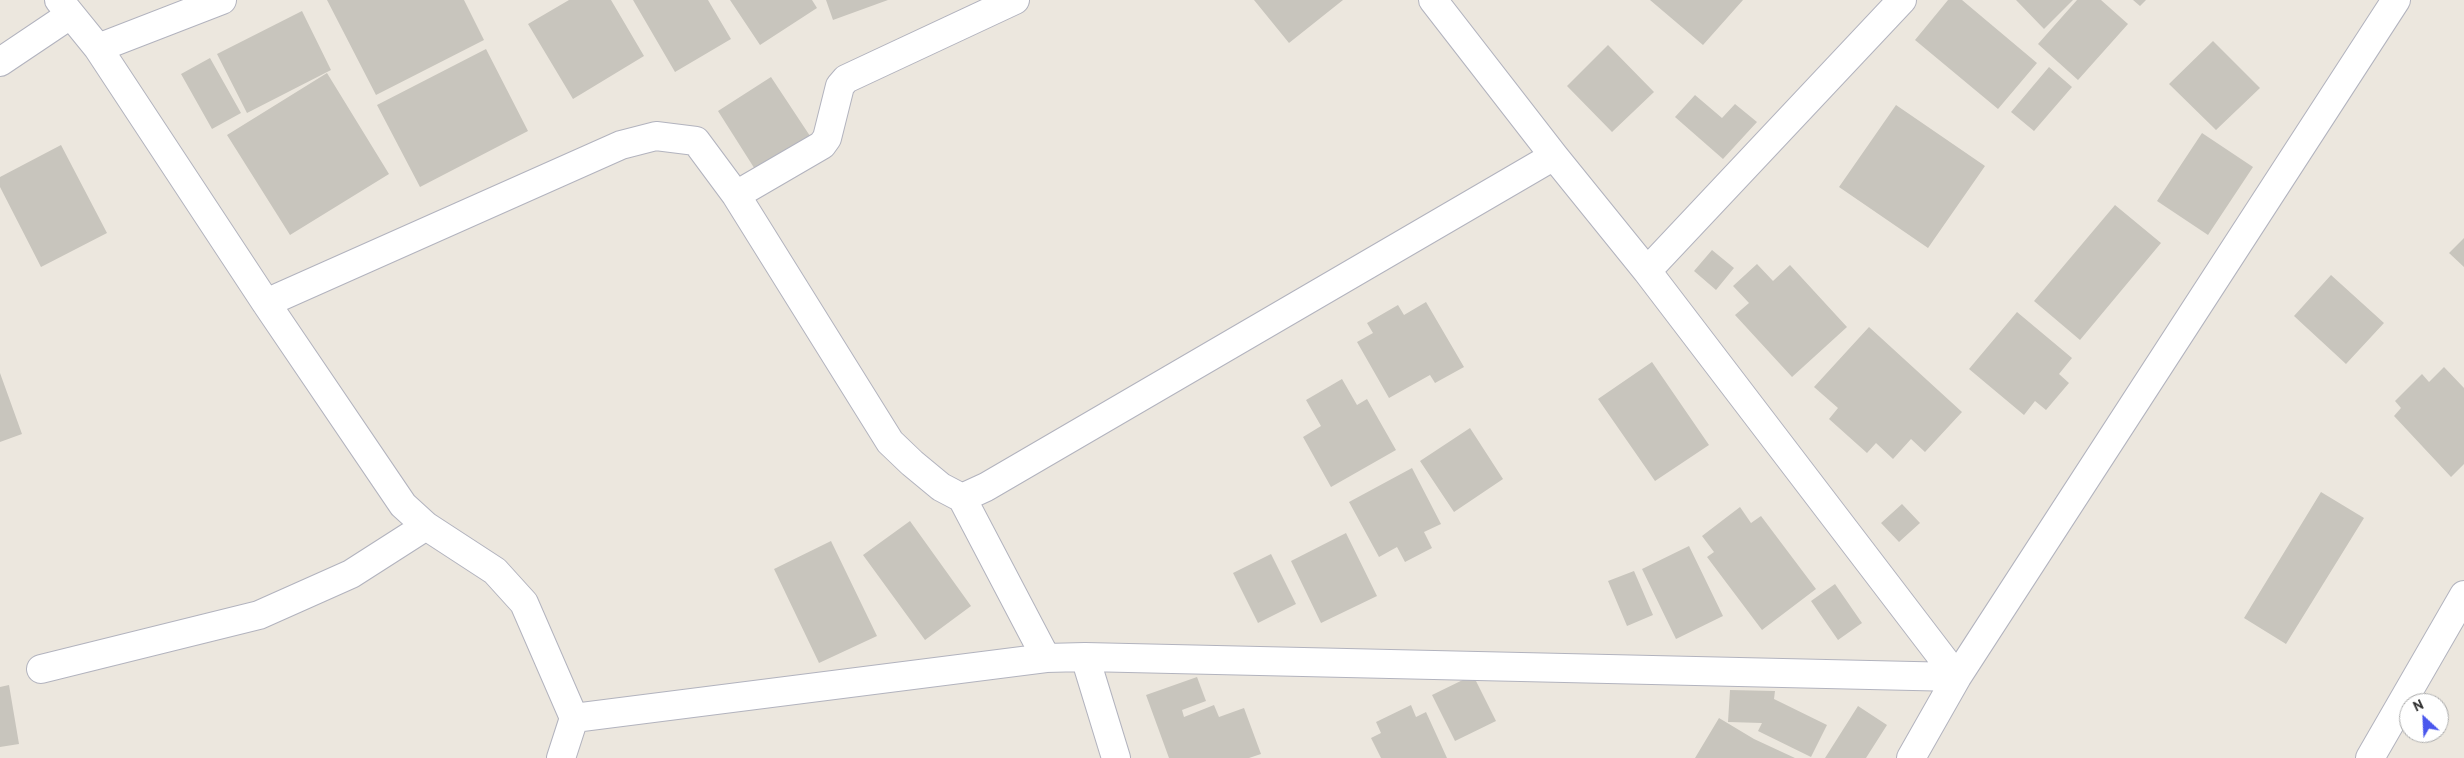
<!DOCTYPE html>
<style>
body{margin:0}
#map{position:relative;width:2464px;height:758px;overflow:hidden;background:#ece7de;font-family:"PT Sans",sans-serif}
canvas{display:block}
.north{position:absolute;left:2399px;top:693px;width:50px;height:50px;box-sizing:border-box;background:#fff;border:1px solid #aaa;border-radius:50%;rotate:335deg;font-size:14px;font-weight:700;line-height:20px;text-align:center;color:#2b2b2b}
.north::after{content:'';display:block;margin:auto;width:18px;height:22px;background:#4a57ed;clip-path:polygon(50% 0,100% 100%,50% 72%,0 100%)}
</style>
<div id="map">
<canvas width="2464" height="758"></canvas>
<div class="north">N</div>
</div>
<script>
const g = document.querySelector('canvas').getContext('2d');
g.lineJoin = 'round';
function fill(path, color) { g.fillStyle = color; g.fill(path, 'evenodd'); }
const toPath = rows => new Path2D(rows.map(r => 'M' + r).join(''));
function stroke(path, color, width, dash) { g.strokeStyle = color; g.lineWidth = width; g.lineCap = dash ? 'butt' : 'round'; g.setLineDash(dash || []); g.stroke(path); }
fill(toPath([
 [327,0,464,0,484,40,376,95],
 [569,0,611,0,644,56,573,99,528,24],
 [633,0,708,0,731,39,675,72],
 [730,0,812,0,817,8,760,45],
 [826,0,888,0,833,20],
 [1254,0,1343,0,1289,43],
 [1650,0,1743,0,1703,45],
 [1948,0,1962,0,2037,63,1998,109,1915,40],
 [2016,0,2073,0,2044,29],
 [2077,0,2101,0,2128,24,2078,80,2038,44],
 [2133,0,2146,0,2140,6],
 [302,11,331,70,247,113,217,54],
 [2213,41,2260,88,2216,130,2169,84],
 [1608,45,1654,92,1612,132,1567,86],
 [486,49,528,131,420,187,377,105],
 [210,58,241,113,212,129,181,74],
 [2049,67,2072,87,2034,131,2011,112],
 [327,73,389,174,290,235,227,135],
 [771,77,812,139,758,174,718,111],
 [1695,95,1722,118,1735,104,1757,122,1723,159,1675,117],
 [1896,105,1985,166,1928,248,1839,187],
 [2202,133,2253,167,2208,235,2157,201],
 [61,145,107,233,41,267,0,187,0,177],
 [2115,205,2161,243,2080,340,2034,301],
 [2464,238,2464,267,2449,253],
 [1712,250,1734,268,1716,290,1694,271],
 [1757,264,1773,281,1790,265,1847,327,1792,377,1735,315,1749,303,1733,286],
 [2331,275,2384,323,2346,364,2294,316],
 [1426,302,1464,367,1435,383,1430,375,1389,398,1357,342,1373,333,1367,323,1398,305,1404,315],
 [2017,312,2072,358,2059,374,2069,383,2046,410,2035,401,2024,415,1969,369],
 [1869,327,1962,412,1925,452,1911,439,1893,459,1876,443,1867,453,1829,419,1838,408,1814,387],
 [1652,362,1709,445,1655,481,1598,399],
 [2444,367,2464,388,2464,464,2451,477,2394,416,2401,408,2395,401,2422,374,2429,382],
 [0,373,22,434,0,442],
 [1342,379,1357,405,1367,399,1396,450,1331,487,1303,437,1321,426,1306,400],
 [1470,428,1503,479,1454,512,1420,461],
 [1412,468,1441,524,1424,532,1432,548,1405,562,1397,547,1379,557,1349,502],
 [2321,492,2364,518,2286,644,2244,618],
 [1902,504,1920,523,1899,542,1881,523],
 [1740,507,1751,523,1761,516,1816,589,1762,630,1707,557,1714,552,1702,536],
 [910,521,971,606,925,640,863,555],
 [1346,533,1377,596,1321,623,1291,561],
 [831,541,877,636,819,663,774,569],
 [1689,546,1723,616,1676,639,1642,569],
 [1271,554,1296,604,1258,623,1233,573],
 [1634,571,1653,615,1627,626,1608,581],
 [1835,584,1862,623,1838,640,1811,601],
 [1473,675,1496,721,1455,741,1432,695],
 [1197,677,1206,701,1182,710,1184,717,1214,705,1219,717,1244,708,1261,754,1249,758,1169,758,1146,695],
 [9,685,19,744,0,747,0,687],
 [1730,690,1775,691,1774,699,1827,725,1811,757,1758,731,1762,723,1728,722],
 [1411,705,1416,717,1426,712,1447,758,1381,758,1371,738,1381,733,1376,722],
 [1858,706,1887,725,1866,758,1825,758],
 [1719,718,1754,739,1795,758,1695,758]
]), '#c8c5bd');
const street = toPath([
 [59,0,98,48,266,303,403,505,426,526,495,571,524,603,574,718,561,758],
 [1433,0,1554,156,1647,271,1957,677],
 [98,48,222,0],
 [0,62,70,15],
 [736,195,822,145,827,138,840,86,846,79,1015,0],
 [1647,271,1902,0],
 [266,303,621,145,656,136,696,141,736,195,890,442,912,463,941,487,962,498,1046,658],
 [962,498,986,487,1554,156],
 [1085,657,1116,758],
 [41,669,259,615,351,574,426,526],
 [574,718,1046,658,1085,657,1957,677],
 [1911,758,1957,677,2396,0],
 [2370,758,2464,595]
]);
stroke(street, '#b2b3be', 30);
stroke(street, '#fff', 28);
</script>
